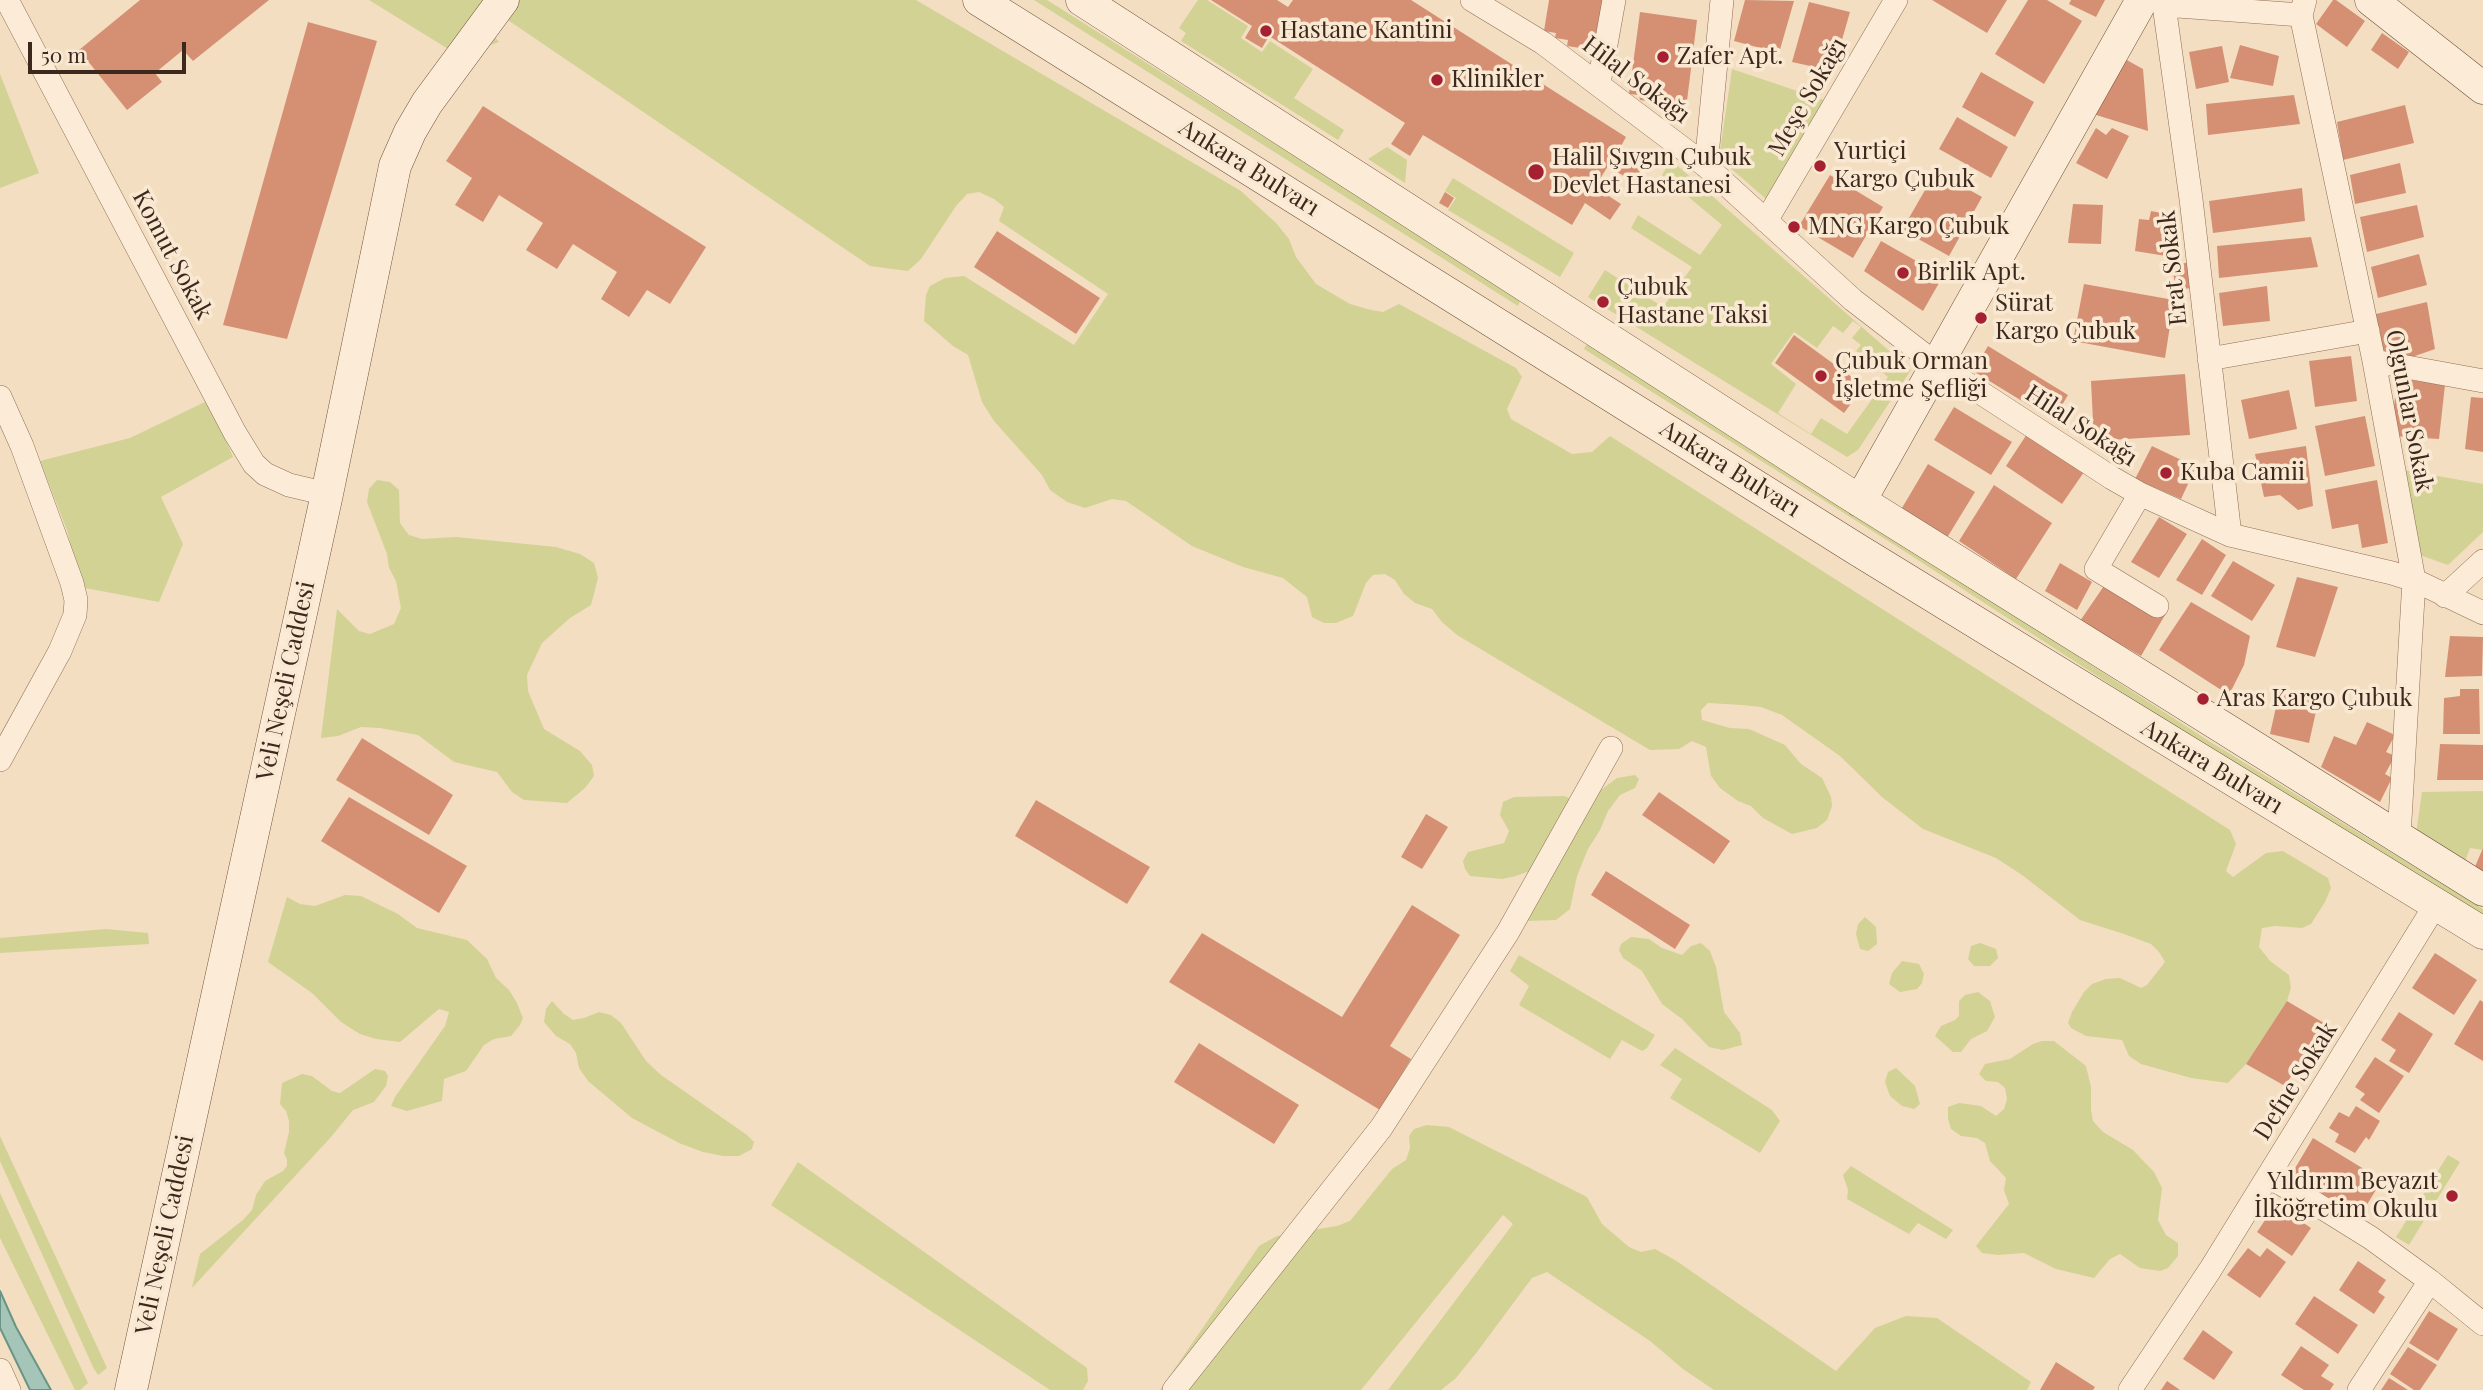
<!DOCTYPE html>
<meta charset="utf-8">
<style>
body{margin:0}
#map{position:relative;width:2483px;height:1390px;overflow:hidden;background:#f3dec2;font-family:"Playfair Display",serif}
canvas{display:block}
.scale{position:absolute;left:28px;top:42px;width:158px;height:32px;box-sizing:border-box;border:4px solid #3d281d;border-top:0;padding-left:9px;font-size:21px;line-height:24px;white-space:nowrap;color:#3d281d;-webkit-text-stroke:5px #f9e9d3;paint-order:stroke}
</style>
<div id="map">
<canvas width="2483" height="1390"></canvas>
<div class="scale">50 m</div>
</div>
<script>
const g = document.querySelector('canvas').getContext('2d');
g.lineJoin = 'round';
function fill(path, color) { g.fillStyle = color; g.fill(path, 'evenodd'); }
const toPath = rows => new Path2D(rows.map(r => 'M' + r).join(''));
function stroke(path, color, width, dash) { g.strokeStyle = color; g.lineWidth = width; g.lineCap = dash ? 'butt' : 'round'; g.setLineDash(dash || []); g.stroke(path); }
function drawText(font, color, halo, rows, align = 'center') {
  g.font = font + ' "Playfair Display",serif'; g.lineWidth = 7; g.setLineDash([]); g.textBaseline = 'middle'; g.strokeStyle = halo; g.fillStyle = color; for (const [text, x, y, turn = 0] of rows) {
    g.save(); g.translate(x, y); g.rotate((+turn || 0) * Math.PI / 180); g.textAlign = isNaN(turn) ? turn : align; if (halo) g.strokeText(text, 0, 0); g.fillText(text, 0, 0); g.restore();
  }
}
fill(toPath([
 [369,0,916,0,1241,191,1276,223,1289,239,1296,257,1316,284,1350,304,1371,310,1383,312,1399,304,1516,368,1522,377,1507,409,1511,419,1572,454,1592,452,1610,436,2230,830,2236,844,2226,871,2233,877,2266,853,2283,851,2328,878,2331,888,2325,902,2311,924,2302,928,2275,926,2262,928,2259,947,2270,961,2289,975,2291,988,2287,1001,2246,1064,2228,1083,2191,1078,2141,1064,2129,1056,2122,1040,2086,1036,2071,1028,2068,1023,2072,1012,2084,992,2092,984,2106,979,2120,978,2141,988,2147,985,2165,962,2159,952,2151,944,2124,934,2080,920,2022,875,1996,858,1923,829,1882,797,1840,756,1782,715,1761,707,1742,705,1708,703,1701,710,1702,720,1730,728,1749,729,1785,745,1801,764,1822,778,1831,797,1832,806,1827,820,1817,828,1792,834,1763,818,1751,806,1738,801,1720,788,1711,776,1706,747,1692,741,1679,749,1650,750,1457,635,1442,622,1432,609,1415,603,1404,594,1395,580,1385,574,1373,575,1366,583,1353,616,1336,623,1324,623,1312,617,1307,597,1283,578,1243,567,1192,546,1126,501,1112,499,1085,508,1067,502,1050,490,1042,475,994,421,982,402,968,355,953,346,924,321,926,295,930,286,945,278,964,276,1074,345,1108,294,999,221,1004,207,994,199,979,192,967,194,956,206,921,259,908,271,870,266,499,14,487,28,499,42,468,53,453,52],
 [1034,0,1047,0,1521,299,1518,306],
 [1198,0,1207,0,1248,26,1241,38,1262,52,1270,41,1313,69,1294,98,1344,130,1338,140,1181,41,1186,33,1179,28],
 [1732,69,1824,100,1766,199,1719,158],
 [0,74,39,173,0,188],
 [1387,147,1407,160,1405,183,1368,159],
 [1671,160,1911,370,1858,450,1847,457,1588,297,1605,270,1663,307,1692,267,1631,228,1638,215,1700,255,1722,225,1662,175],
 [1853,321,1861,327,1852,338,1861,345,1856,351,1888,377,1847,434,1821,418,1811,434,1778,413,1796,384,1771,364,1794,332,1817,348,1833,326,1843,333],
 [1453,178,1574,253,1560,277,1448,210,1456,198,1445,191],
 [1587,344,1902,543,2209,741,2483,909,2483,915,2210,749,1904,551,1584,349],
 [209,400,233,457,161,497,183,544,159,602,80,587,67,530,40,461,130,438],
 [2404,470,2483,484,2483,532,2448,565,2420,555],
 [377,480,390,482,399,490,400,523,409,535,422,539,456,537,556,547,580,554,594,563,598,578,591,605,570,618,542,643,527,675,528,691,544,729,580,751,592,765,594,776,585,788,567,803,524,800,512,792,497,772,454,762,418,735,380,728,361,727,338,736,321,738,337,609,359,631,370,634,394,624,401,608,396,581,389,568,387,554,367,502,369,489],
 [1635,775,1639,779,1635,788,1620,795,1608,811,1600,830,1588,849,1577,876,1570,909,1556,920,1528,921,1518,916,1540,867,1516,876,1502,879,1470,876,1465,869,1463,861,1468,852,1504,843,1509,831,1500,815,1503,802,1514,797,1564,796,1584,804,1593,801,1601,790,1617,778],
 [2483,791,2483,850,2470,848,2464,864,2416,834,2422,792],
 [345,895,361,896,398,914,417,928,467,940,487,959,496,978,509,990,517,1003,523,1018,520,1025,511,1036,494,1039,484,1045,466,1071,444,1079,442,1101,407,1111,391,1106,395,1097,445,1026,449,1012,439,1009,400,1042,376,1039,360,1034,341,1022,312,993,268,962,287,897,300,904,315,906],
 [1865,917,1876,927,1877,944,1868,951,1860,949,1856,934,1858,924],
 [106,929,148,933,149,944,0,953,0,938],
 [1631,937,1649,939,1662,948,1682,955,1691,946,1701,943,1710,951,1716,967,1724,1012,1740,1033,1742,1045,1723,1050,1709,1047,1682,1019,1662,1004,1642,971,1623,958,1619,950,1621,944],
 [1980,943,1996,949,1998,958,1990,966,1974,966,1968,959,1971,946],
 [1519,955,1655,1035,1647,1048,1642,1051,1622,1040,1610,1059,1519,1005,1529,986,1510,971],
 [1902,961,1919,964,1924,974,1922,983,1917,989,1900,992,1889,984,1892,973],
 [1978,992,1990,1001,1995,1017,1987,1031,1971,1039,1961,1052,1953,1052,1935,1036,1941,1026,1955,1020,1959,1016,1959,1001,1965,995],
 [552,1001,564,1014,573,1020,584,1018,599,1012,611,1015,621,1023,646,1061,661,1075,747,1135,754,1142,752,1149,739,1156,723,1156,703,1152,679,1143,632,1118,588,1081,579,1068,576,1053,570,1044,556,1036,544,1022,546,1009],
 [2042,1041,2054,1041,2086,1066,2091,1087,2091,1110,2093,1121,2103,1132,2133,1150,2154,1172,2162,1188,2158,1220,2166,1235,2178,1243,2178,1256,2168,1268,2160,1271,2140,1268,2120,1254,2110,1259,2094,1278,2056,1269,2024,1253,1998,1255,1982,1253,1976,1246,2009,1204,2004,1190,2006,1178,1990,1161,1985,1143,1977,1138,1961,1136,1951,1129,1948,1119,1948,1107,1959,1103,1981,1106,1996,1116,2004,1109,2007,1099,2005,1088,1998,1082,1986,1081,1979,1074,1985,1064,2010,1059,2033,1044],
 [1675,1048,1772,1110,1780,1121,1760,1153,1670,1098,1682,1079,1660,1065],
 [1896,1068,1915,1086,1920,1104,1914,1109,1902,1106,1890,1096,1885,1082,1888,1072],
 [375,1069,385,1071,388,1076,386,1086,374,1102,353,1110,331,1137,192,1288,200,1254,243,1220,252,1210,256,1195,265,1181,283,1171,287,1166,287,1160,284,1153,289,1132,289,1121,286,1111,280,1104,282,1083,302,1074,312,1076,332,1091,340,1093],
 [1427,1125,1449,1127,1587,1197,1602,1224,1629,1247,1641,1252,1655,1249,1675,1260,1836,1371,1875,1328,1906,1316,1937,1318,2031,1382,2027,1390,1714,1390,1683,1369,1650,1341,1547,1272,1532,1278,1477,1352,1456,1378,1441,1390,1388,1390,1513,1224,1503,1215,1361,1390,1160,1390,1259,1246,1277,1236,1337,1226,1350,1221,1392,1169,1406,1160,1410,1148,1409,1136,1414,1129],
 [0,1136,107,1368,98,1375,93,1367,0,1161],
 [2448,1155,2460,1162,2409,1245,2396,1237],
 [798,1162,1087,1368,1088,1381,1083,1390,1050,1390,771,1205],
 [1851,1166,1953,1230,1946,1239,1918,1223,1909,1234,1847,1199,1848,1190,1843,1175],
 [0,1193,88,1383,80,1390,75,1390,0,1238]
]), '#d2d295');
const water = toPath([
 [0,1291,16,1327,51,1390,30,1390,0,1328,0,1291]
]);
fill(water, '#a5c5b8');
stroke(water, '#6a9485', 2);
fill(toPath([
 [140,0,269,0,193,61,183,50,155,73,162,82,127,110,79,50],
 [1211,0,1277,0,1288,7,1293,0,1411,0,1626,137,1620,148,1645,164,1633,182,1608,166,1595,187,1621,204,1610,220,1585,203,1572,225,1423,135,1410,156,1391,144,1405,123,1269,36,1262,48,1245,38,1252,26],
 [1549,0,1603,0,1594,50,1567,46,1568,40,1555,38,1556,33,1544,31],
 [1745,0,1794,1,1779,53,1734,41],
 [1932,0,2007,0,1987,33],
 [2028,0,2047,0,2082,21,2044,84,1995,54],
 [2071,0,2105,0,2096,17,2069,4],
 [2333,0,2336,0,2365,21,2347,47,2316,24],
 [1809,2,1850,12,1833,71,1792,62],
 [1640,12,1697,20,1687,101,1677,99,1675,105,1640,100,1639,95,1629,94],
 [308,22,377,41,287,339,223,325],
 [2382,33,2409,52,2398,69,2371,50],
 [2240,45,2279,56,2273,86,2230,78],
 [2222,46,2229,82,2196,89,2189,52],
 [2123,58,2143,69,2148,131,2093,114],
 [1981,72,2034,102,2015,137,1962,107],
 [2294,95,2300,124,2208,135,2206,104],
 [2405,105,2414,143,2343,160,2337,122],
 [483,106,706,247,670,304,647,290,629,317,601,299,617,272,573,244,557,269,526,250,543,223,499,195,483,222,455,205,472,178,446,161],
 [1957,117,2008,147,1991,178,1939,149],
 [2096,128,2106,135,2112,128,2129,136,2107,179,2076,163],
 [2400,163,2406,193,2355,204,2350,175],
 [1936,171,1982,197,1949,256,1902,230],
 [1830,175,1883,207,1853,258,1799,226],
 [2302,188,2305,221,2213,233,2209,201],
 [1445,192,1454,198,1448,208,1439,203],
 [2073,204,2103,205,2101,244,2068,243],
 [2417,205,2424,237,2367,252,2360,217],
 [2151,211,2172,215,2166,256,2135,251,2139,219,2149,220],
 [997,231,1100,298,1076,334,974,267],
 [2311,237,2318,267,2219,278,2217,246],
 [1881,241,1943,276,1923,311,1864,271],
 [2419,254,2427,285,2378,298,2371,267],
 [2192,262,2195,287,2176,291,2172,265],
 [2084,284,2174,300,2165,358,2073,341],
 [2267,286,2270,321,2223,326,2219,293],
 [2427,302,2435,349,2412,357,2380,350,2376,314],
 [1794,335,1864,386,1844,413,1775,363],
 [1988,346,2068,395,2053,420,1973,371],
 [2351,356,2357,401,2315,407,2309,361],
 [2185,374,2190,435,2094,441,2091,381],
 [2397,378,2445,385,2439,439,2391,436],
 [2289,390,2297,429,2249,439,2241,400],
 [2471,397,2483,398,2483,452,2465,449],
 [1954,407,2012,442,1991,475,1934,440],
 [2365,416,2375,466,2325,476,2315,426],
 [2027,434,2084,472,2062,504,2006,466],
 [2152,446,2196,467,2181,499,2135,479],
 [2306,446,2313,506,2298,510,2280,495,2264,497,2255,454],
 [1928,464,1975,492,1942,546,1896,518],
 [2377,480,2388,543,2362,548,2358,524,2332,529,2325,490],
 [1994,485,2052,523,2016,579,1959,541],
 [2159,517,2187,534,2159,578,2131,562],
 [2202,539,2226,555,2202,595,2176,580],
 [2233,561,2275,585,2252,621,2211,596],
 [2060,563,2092,582,2077,610,2045,591],
 [2297,577,2338,587,2315,657,2276,647],
 [2108,580,2165,615,2141,656,2080,621],
 [2191,602,2250,636,2244,665,2229,695,2159,650],
 [2450,636,2483,637,2482,676,2445,677],
 [2280,689,2319,698,2309,743,2270,734],
 [2460,689,2479,689,2480,734,2443,734,2444,698,2460,696],
 [2367,722,2395,735,2386,752,2395,756,2385,774,2392,778,2380,802,2321,767,2334,736,2356,745],
 [362,738,453,795,429,835,336,780],
 [2440,744,2483,745,2483,780,2437,780],
 [1659,792,1730,841,1714,864,1642,815],
 [349,797,467,866,439,913,321,841],
 [1036,800,1150,867,1127,904,1015,836],
 [1426,814,1448,827,1422,869,1401,857],
 [2483,848,2483,874,2474,869],
 [1606,871,1690,925,1675,949,1591,895],
 [1412,905,1460,935,1390,1046,1411,1059,1380,1110,1169,982,1202,933,1342,1017],
 [2435,953,2477,980,2454,1015,2412,988],
 [2480,1000,2483,1002,2483,1061,2454,1044],
 [2287,1001,2324,1023,2285,1086,2246,1064],
 [2399,1012,2433,1034,2409,1073,2389,1061,2396,1050,2381,1040],
 [1199,1043,1299,1105,1274,1144,1174,1082],
 [2375,1057,2404,1076,2379,1113,2360,1100,2365,1094,2355,1087],
 [2356,1106,2380,1121,2369,1140,2366,1137,2355,1153,2335,1142,2339,1134,2329,1128,2339,1112,2349,1117],
 [2313,1138,2382,1180,2360,1216,2291,1175],
 [2276,1204,2311,1228,2292,1256,2257,1232],
 [2248,1248,2260,1257,2267,1248,2286,1262,2260,1298,2227,1275],
 [2358,1261,2386,1280,2378,1292,2385,1297,2374,1314,2339,1290],
 [2314,1296,2358,1325,2338,1354,2295,1324],
 [2429,1311,2458,1329,2438,1361,2409,1343],
 [2203,1330,2233,1352,2214,1380,2183,1359],
 [2301,1346,2329,1365,2321,1376,2334,1384,2330,1390,2304,1390,2281,1375],
 [2408,1347,2437,1365,2420,1390,2414,1390,2390,1374],
 [2056,1362,2095,1387,2093,1390,2040,1390],
 [2389,1378,2408,1390,2381,1390],
 [2167,1381,2180,1390,2161,1390]
]), '#d59074');
const street = toPath([
 [7,0,235,433,254,464,265,474,289,485,327,494],
 [1472,0,1543,43,1706,166,1853,300,1935,363,2112,478,2140,494,2230,535,2392,573,2414,580,2483,613],
 [2156,0,2164,5,2191,199,2230,535],
 [2305,0,2301,15,2374,361,2414,580,2399,837],
 [2164,5,2301,15],
 [1599,83,1614,0],
 [1706,166,1722,0],
 [1766,221,1896,0],
 [2209,359,2368,331],
 [2374,361,2483,381],
 [0,397,22,446,72,583,76,600,75,615,60,651,0,760],
 [2140,494,2096,569,2157,606],
 [2445,596,2483,561],
 [2268,1177,2305,1197,2371,1238,2430,1281,2483,1324],
 [0,1370,9,1390],
 [1174,1390,1381,1128,1508,932,1611,748],
 [2130,1390,2210,1270,2436,904],
 [2359,1390,2430,1281]
]);
const secondary = toPath([
 [979,0,1858,550,2483,933],
 [1082,0,1846,492,2483,890],
 [2371,0,2483,88],
 [1860,501,2142,0],
 [131,1390,327,494,395,166,410,132,427,103,503,0]
]);
stroke(street, '#8f6e57', 24);
stroke(secondary, '#714f3a', 33);
stroke(street, '#fcecd7', 23);
stroke(secondary, '#fcecd7', 32);
for (const [x, y, r, color] of [
 [1266,31,7,"#a52031"],
 [1663,57,7,"#a52031"],
 [1437,80,7,"#a52031"],
 [1820,166,7,"#a52031"],
 [1536,172,9,"#a52031"],
 [1794,227,7,"#a52031"],
 [1903,273,7,"#a52031"],
 [1603,302,7,"#a52031"],
 [1981,318,7,"#a52031"],
 [1821,376,7,"#a52031"],
 [2166,473,7,"#a52031"],
 [2203,699,7,"#a52031"],
 [2452,1196,7,"#a52031"]
]) { const dot = new Path2D(); dot.arc(x, y, r, 0, 2 * Math.PI); g.fillStyle = color; g.fill(dot); stroke(dot, '#f9e9d3', 2.5); }
drawText('24px', '#3d281d', '#f9e9d3', [
 ["Hastane Kantini",1280,31],
 ["Zafer Apt.",1677,57],
 ["Klinikler",1451,80],
 ["Yurtiçi",1834,152],
 ["Kargo Çubuk",1834,180],
 ["Halil Şıvgın Çubuk",1552,158],
 ["Devlet Hastanesi",1552,186],
 ["MNG Kargo Çubuk",1808,227],
 ["Birlik Apt.",1917,273],
 ["Çubuk",1617,288],
 ["Hastane Taksi",1617,316],
 ["Sürat",1995,304],
 ["Kargo Çubuk",1995,332],
 ["Çubuk Orman",1835,362],
 ["İşletme Şefliği",1835,390],
 ["Kuba Camii",2180,473],
 ["Aras Kargo Çubuk",2217,699],
 ["Yıldırım Beyazıt",2438,1182,"right"],
 ["İlköğretim Okulu",2438,1210,"right"]
], 'left');
drawText('24px', '#3d281d', '#f9e9d3', [
 ["Hilal Sokağı",1636,80,37],
 ["Meşe Sokağı",1808,97,-60],
 ["Ankara Bulvarı",1249,168,32],
 ["Komut Sokak",172,255,62],
 ["Erat Sokak",2173,268,-96],
 ["Olgunlar Sokak",2409,411,79],
 ["Hilal Sokağı",2081,426,33],
 ["Ankara Bulvarı",1730,469,32],
 ["Veli Neşeli Caddesi",286,681,-78],
 ["Ankara Bulvarı",2212,767,31],
 ["Defne Sokak",2296,1081,-58],
 ["Veli Neşeli Caddesi",165,1235,-78]
]);
</script>
